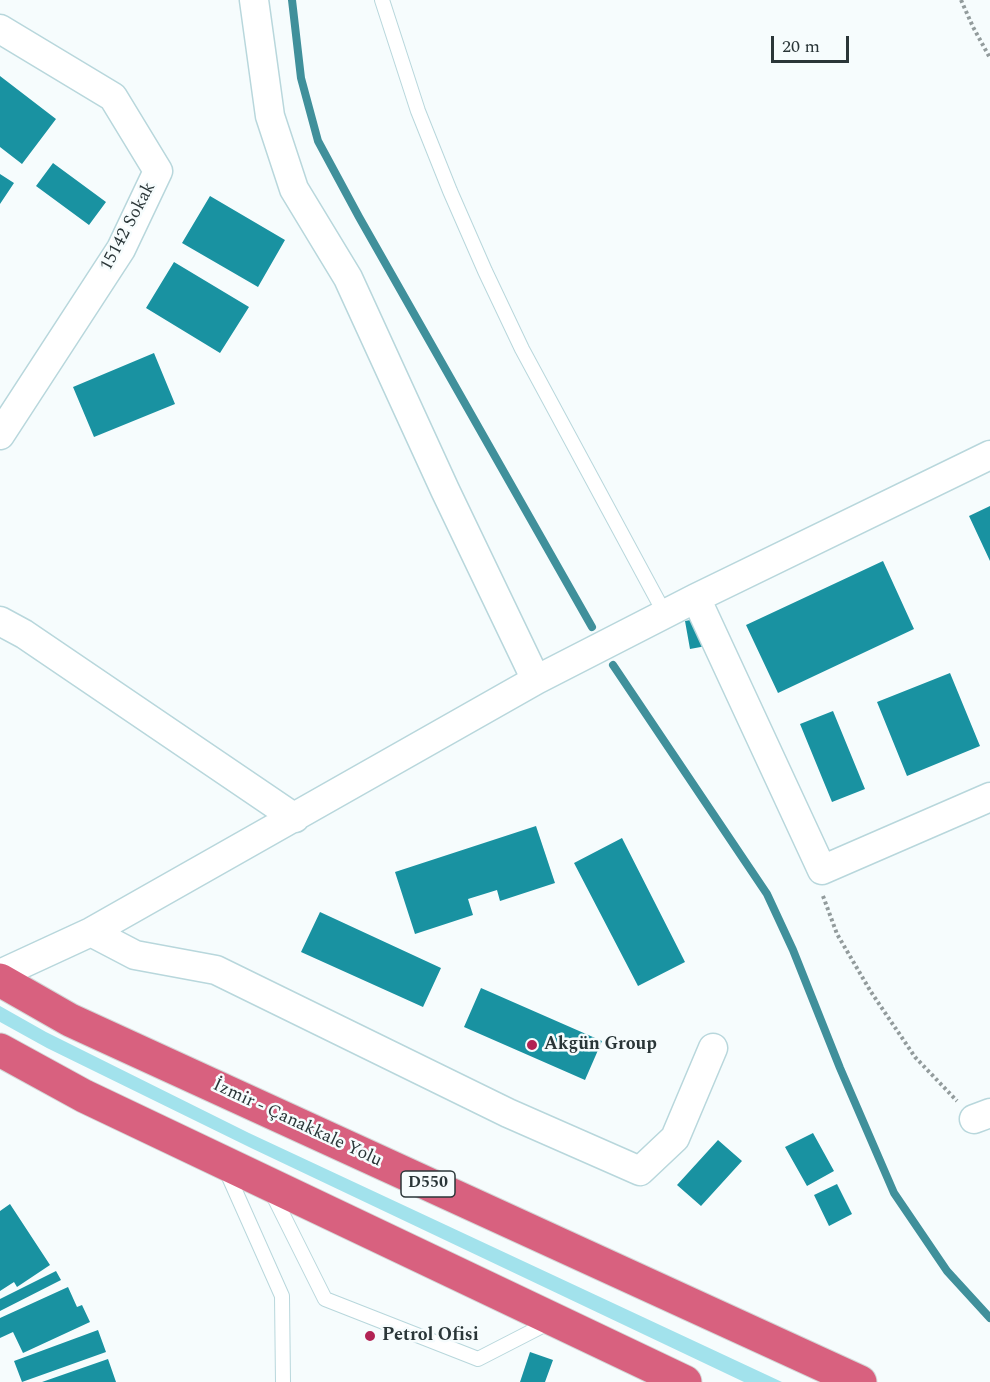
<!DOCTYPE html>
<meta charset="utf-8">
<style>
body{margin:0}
#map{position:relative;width:990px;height:1382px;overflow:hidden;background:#f6fcfd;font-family:Spectral,serif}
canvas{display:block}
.scale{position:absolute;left:771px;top:36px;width:78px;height:27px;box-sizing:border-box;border:3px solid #2a3638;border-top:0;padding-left:8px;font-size:18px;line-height:21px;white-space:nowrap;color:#2a3638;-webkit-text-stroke:4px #f6fcfd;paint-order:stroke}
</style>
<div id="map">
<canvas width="990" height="1382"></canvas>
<div class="scale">20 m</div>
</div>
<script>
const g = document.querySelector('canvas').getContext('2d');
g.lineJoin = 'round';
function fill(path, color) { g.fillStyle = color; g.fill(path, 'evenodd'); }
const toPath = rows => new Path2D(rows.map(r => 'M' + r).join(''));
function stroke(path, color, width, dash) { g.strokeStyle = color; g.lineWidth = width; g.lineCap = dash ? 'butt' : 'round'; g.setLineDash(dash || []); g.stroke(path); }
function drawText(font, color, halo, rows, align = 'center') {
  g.font = font + ' Spectral,serif'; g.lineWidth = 5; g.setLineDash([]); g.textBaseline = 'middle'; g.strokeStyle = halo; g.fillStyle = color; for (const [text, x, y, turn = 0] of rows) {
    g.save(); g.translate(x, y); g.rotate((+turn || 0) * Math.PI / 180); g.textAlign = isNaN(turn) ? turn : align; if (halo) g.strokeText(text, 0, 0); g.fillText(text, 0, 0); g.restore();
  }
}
fill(toPath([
 [0,1006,46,1032,249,1133,782,1382,744,1382,251,1148,47,1048,0,1022]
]), '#a2e2ec');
stroke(toPath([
 [292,0,301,78,318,141,359,217,592,627],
 [613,665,767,894,793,950,840,1068,894,1193,947,1271,990,1318]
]), '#40909b', 8);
fill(toPath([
 [0,76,56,119,22,164,0,147],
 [53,163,106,202,89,225,36,186],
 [0,174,14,183,0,204],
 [210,196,285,240,258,287,182,243],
 [174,262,249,307,220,353,146,308],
 [154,353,175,404,94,437,73,387],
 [990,506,990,561,969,516],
 [883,561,914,629,778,693,746,625],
 [701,618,706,646,690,649,685,621],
 [950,673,980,746,907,776,877,702],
 [833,711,865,789,832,802,800,724],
 [536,826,555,883,500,901,497,890,468,899,473,915,415,934,395,872],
 [622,838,685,962,638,986,574,863],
 [320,912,441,968,423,1007,301,952],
 [481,988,602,1041,585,1080,464,1027],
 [813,1133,834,1171,807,1186,785,1147],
 [718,1140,742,1161,701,1206,677,1185],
 [837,1184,852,1214,829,1226,814,1195],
 [10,1204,50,1265,17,1287,14,1282,0,1291,0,1211],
 [56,1271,61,1280,0,1311,0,1299],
 [68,1287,77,1307,82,1305,90,1322,23,1353,13,1332,0,1338,0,1318],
 [98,1330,106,1352,22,1382,14,1361],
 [530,1352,553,1360,545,1382,520,1382],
 [108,1359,116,1382,42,1382]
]), '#1992a1');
const lane = toPath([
 [382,0,418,111,450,191,485,271,522,349,665,614],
 [225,1168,282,1296,283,1382],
 [272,1193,325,1299,478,1359,550,1322]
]);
const street = toPath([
 [254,0,270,116,294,189,348,278,445,490,536,680],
 [0,29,113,97,158,171,121,249,0,435],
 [696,598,822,870,990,797],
 [0,621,24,634,295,818],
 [91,932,135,955,216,970,508,1113,640,1171,675,1138,713,1048],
 [0,974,91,932,536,680,696,598,990,455],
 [974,1119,990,1113]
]);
const highway = toPath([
 [0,980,70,1020,860,1382],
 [0,1050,84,1096,685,1382]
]);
stroke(lane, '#b8d7dc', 16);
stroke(street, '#b8d7dc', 31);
stroke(highway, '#d4d7d7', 35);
stroke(toPath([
 [961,0,973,27,990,58],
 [823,896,837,934,871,992,915,1057,957,1101]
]), '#929b9c', 4, [3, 3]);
stroke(lane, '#fff', 14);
stroke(street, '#fff', 28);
stroke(highway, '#d8617f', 33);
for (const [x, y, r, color] of [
 [532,1045,6,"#b22354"],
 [370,1336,6,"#b22354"]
]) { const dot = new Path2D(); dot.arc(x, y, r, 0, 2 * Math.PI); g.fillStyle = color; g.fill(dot); stroke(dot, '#f6fcfd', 2); }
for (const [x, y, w] of [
 [428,1184,54]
]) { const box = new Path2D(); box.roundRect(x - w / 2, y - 13, w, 26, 4.5); g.fillStyle = '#f6fcfd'; g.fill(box); stroke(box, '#2a3638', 1.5); }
drawText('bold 16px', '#2a3638', null, [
 ["D550",428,1184]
]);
drawText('18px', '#2a3638', '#f6fcfd', [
 ["15142 Sokak",129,227,-62],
 ["İzmir - Çanakkale Yolu",297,1124,25]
]);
drawText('bold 18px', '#2a3638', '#f6fcfd', [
 ["Akgün Group",544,1045],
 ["Petrol Ofisi",382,1336]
], 'left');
</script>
